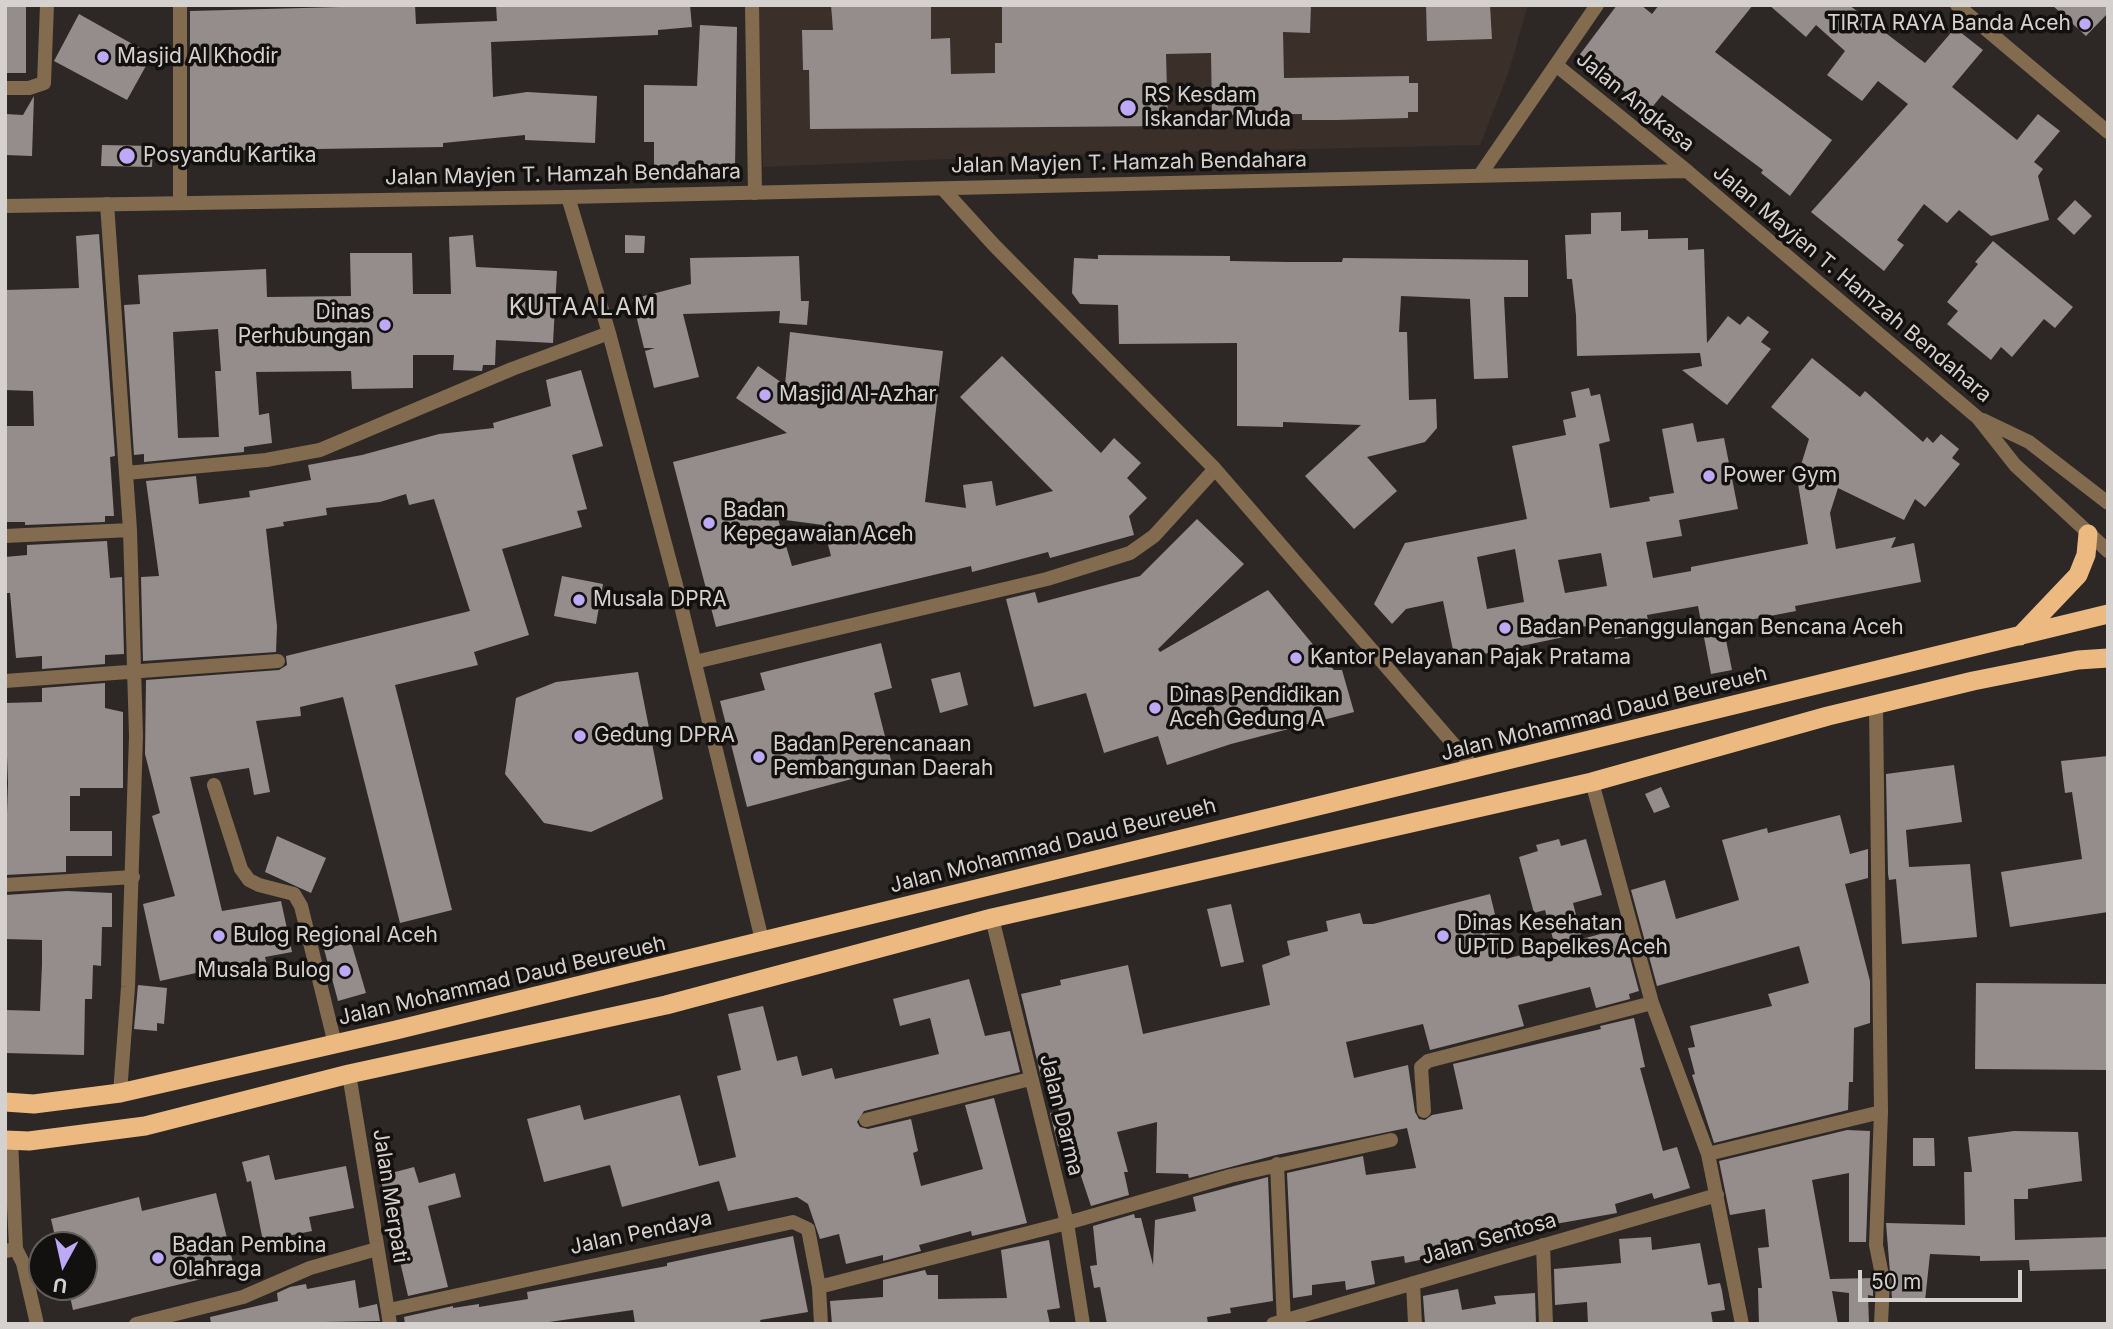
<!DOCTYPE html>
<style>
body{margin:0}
#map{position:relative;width:2113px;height:1329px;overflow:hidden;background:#2d2825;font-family:Inter,sans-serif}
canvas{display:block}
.frame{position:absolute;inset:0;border:7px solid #d5d1cf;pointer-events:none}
.north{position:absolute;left:28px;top:1231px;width:70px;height:70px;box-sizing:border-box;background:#131110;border:2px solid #615e5c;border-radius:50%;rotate:188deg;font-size:19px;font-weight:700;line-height:28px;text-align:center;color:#d5d1cf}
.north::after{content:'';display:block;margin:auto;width:24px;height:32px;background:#bda9f5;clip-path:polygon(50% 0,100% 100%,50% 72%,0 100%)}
.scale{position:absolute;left:1858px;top:1270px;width:164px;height:32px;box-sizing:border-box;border:4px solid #d5d1cf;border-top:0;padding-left:9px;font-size:21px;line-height:24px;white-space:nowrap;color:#d5d1cf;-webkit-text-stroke:5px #131110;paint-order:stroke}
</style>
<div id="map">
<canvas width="2113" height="1329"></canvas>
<div class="frame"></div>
<div class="north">U</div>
<div class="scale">50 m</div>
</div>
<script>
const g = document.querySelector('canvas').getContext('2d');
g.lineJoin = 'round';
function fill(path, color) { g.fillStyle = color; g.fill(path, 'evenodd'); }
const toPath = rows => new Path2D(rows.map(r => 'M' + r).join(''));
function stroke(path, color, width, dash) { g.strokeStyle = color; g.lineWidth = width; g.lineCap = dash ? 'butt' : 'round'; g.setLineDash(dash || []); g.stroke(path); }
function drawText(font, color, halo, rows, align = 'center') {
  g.font = font + ' Inter,sans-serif'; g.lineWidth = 7; g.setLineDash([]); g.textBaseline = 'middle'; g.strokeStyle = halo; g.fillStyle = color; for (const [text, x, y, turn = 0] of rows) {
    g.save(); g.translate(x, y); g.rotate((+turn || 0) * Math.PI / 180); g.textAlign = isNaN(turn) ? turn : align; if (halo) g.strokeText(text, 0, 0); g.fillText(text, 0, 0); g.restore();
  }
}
fill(toPath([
 [758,5,1528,5,1509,71,1480,145,1041,155,763,167]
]), '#3a2f29');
fill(toPath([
 [5,5,26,5,26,73,5,73],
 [415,5,416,24,497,21,496,5,690,5,692,27,658,30,658,35,491,42,493,97,527,92,597,96,595,143,525,140,525,135,443,143,443,147,190,151,190,11],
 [831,5,931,5,931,39,950,38,951,74,995,73,995,43,1002,43,1002,5,1311,5,1310,33,1283,32,1284,78,1409,76,1409,83,1418,83,1418,112,1408,112,1408,118,1337,120,1302,120,1302,114,1212,115,1211,53,1166,54,1168,126,810,129,809,70,803,70,802,30,833,30],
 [1426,5,1490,5,1492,39,1427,41],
 [1617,5,1641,5,1652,14,1659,5,1753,5,1715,52,1832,140,1790,196,1761,173,1763,170,1662,95,1650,110,1578,57],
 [1769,5,1849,5,1925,63,1955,28,1983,50,1952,87,2017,140,2038,114,2060,131,2034,162,2043,169,2038,176,2049,220,1991,236,1959,210,1947,223,1924,204,1897,240,1904,245,1884,271,1811,212,1908,104,1878,81,1862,101,1827,75,1845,51,1816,25,1806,37],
 [2052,5,2108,5,2108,13,2086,36],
 [79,14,152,55,127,100,54,61],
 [700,25,737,27,735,170,654,169,654,142,644,142,644,85,697,86],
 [34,96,32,156,5,155,5,114,23,115],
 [102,145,153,146,152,167,101,166],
 [2075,200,2092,216,2074,235,2057,219],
 [1621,212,1621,231,1648,230,1648,239,1688,238,1688,250,1704,249,1707,343,1728,316,1740,325,1748,316,1769,332,1761,342,1771,349,1727,405,1682,370,1702,366,1700,353,1577,356,1576,315,1572,279,1567,279,1565,235,1591,234,1591,213],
 [99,234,115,456,110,457,114,516,105,516,105,522,25,525,25,522,5,522,5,426,34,426,33,391,5,390,5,290,79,288,76,236],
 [473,235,476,267,557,271,553,343,496,340,495,365,483,365,482,371,453,370,454,355,413,355,413,388,352,389,351,371,256,372,259,415,269,413,272,443,244,447,244,452,144,462,144,454,134,455,124,305,140,304,138,275,266,269,267,297,351,296,350,253,412,253,413,294,451,294,449,237],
 [218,329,221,371,215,371,219,437,178,438,173,332],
 [625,235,645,236,644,253,625,253],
 [1993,241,2073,307,2055,328,2044,319,2012,357,2001,347,1991,360,1947,324,1958,311,1947,302,1978,264,1975,262],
 [1098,255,1230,256,1230,261,1288,262,1342,262,1343,258,1528,260,1528,297,1504,297,1508,378,1474,379,1470,299,1401,296,1399,332,1407,332,1409,400,1436,399,1437,428,1425,442,1367,457,1397,491,1354,529,1305,476,1361,425,1283,422,1283,427,1237,426,1237,343,1119,344,1118,305,1080,304,1072,293,1074,258,1098,259],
 [799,256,801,301,809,301,807,325,779,323,780,311,683,314,699,377,654,388,645,351,655,348,644,348,632,299,691,284,690,258],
 [790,332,943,351,925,502,966,508,963,485,992,481,996,506,1053,491,960,397,1002,356,1101,453,1114,438,1141,463,1127,478,1147,498,1129,516,1134,535,1050,558,1048,552,972,572,971,566,716,627,673,462,787,433,736,398,758,366,785,385],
 [778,519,823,525,831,556,792,566],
 [1812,358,1860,397,1865,391,1923,442,1927,437,1933,443,1941,434,1959,449,1952,458,1960,464,1925,507,1915,499,1904,520,1838,488,1830,513,1836,549,1896,537,1891,548,1914,543,1921,582,1795,606,1796,611,1723,625,1732,670,1711,674,1698,606,1647,615,1650,633,1615,639,1612,622,1563,630,1564,637,1455,660,1443,601,1406,609,1392,624,1374,604,1405,543,1527,519,1512,446,1566,435,1563,420,1576,417,1571,392,1589,388,1591,396,1600,394,1610,441,1599,444,1610,508,1650,501,1649,497,1674,493,1662,429,1693,423,1697,442,1724,438,1738,509,1679,520,1682,536,1646,542,1653,578,1691,571,1691,567,1808,544,1797,478,1809,439,1771,407],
 [1515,549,1524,602,1487,609,1477,557],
 [1601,553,1607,586,1565,593,1558,560],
 [581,370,603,446,572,455,587,509,577,511,582,527,502,549,529,635,474,652,478,665,395,685,452,910,400,923,343,697,300,707,301,716,256,721,270,792,254,795,249,768,190,777,222,911,281,901,292,952,265,957,269,973,244,978,241,963,160,981,143,904,175,896,152,816,160,813,145,754,146,680,279,670,287,665,286,656,470,611,434,499,409,505,406,494,380,502,326,508,327,515,283,522,284,526,266,529,277,626,276,652,143,661,141,577,159,576,146,481,196,476,199,504,250,497,249,491,311,480,308,465,362,455,439,434,494,428,493,423,551,406,546,380],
 [1197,519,1244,564,1158,649,1160,652,1268,590,1334,670,1342,670,1354,712,1231,744,1167,765,1158,736,1104,753,1086,693,1034,707,1006,599,1035,592,1038,603,1140,576],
 [107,541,110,578,122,577,124,654,105,655,105,664,42,669,42,656,16,658,10,593,5,593,5,557,27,555,27,545],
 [562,576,603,584,596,624,554,616],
 [881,643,892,688,874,693,893,768,747,807,720,701,765,690,760,673],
 [638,672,663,799,591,832,544,823,505,774,516,698,556,682],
 [960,672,968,705,940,713,931,679],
 [105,683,105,708,123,712,123,788,80,788,80,796,70,796,70,831,112,831,112,856,66,856,66,872,5,875,8,783,5,703,42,702,42,688],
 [2108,756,2108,912,2010,927,2001,872,2082,859,2072,792,2065,793,2061,761],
 [1954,765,1962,822,1906,830,1909,867,1970,864,1977,937,1902,944,1896,879,1889,880,1888,874,1886,774],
 [1661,787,1670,807,1654,813,1645,794],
 [1840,815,1850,854,1868,849,1868,878,1845,884,1870,981,1870,1023,1854,1028,1853,1082,1849,1082,1848,1110,1714,1143,1692,1075,1695,1074,1688,1048,1695,1047,1690,1026,1772,1006,1768,994,1809,983,1799,946,1657,986,1631,890,1665,880,1676,919,1739,900,1722,840,1767,828,1768,833],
 [277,836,326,858,311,893,265,872],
 [1559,839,1561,846,1586,839,1602,895,1573,903,1582,939,1622,928,1639,991,1629,994,1630,999,1596,1008,1590,987,1518,1005,1524,1026,1430,1050,1423,1024,1346,1042,1354,1078,1408,1065,1415,1112,1419,1119,1425,1120,1432,1115,1463,1109,1453,1064,1601,1029,1600,1026,1634,1018,1645,1067,1640,1068,1663,1151,1677,1147,1690,1188,1654,1199,1652,1193,1615,1204,1617,1213,1471,1239,1473,1249,1405,1263,1404,1256,1371,1261,1375,1284,1346,1290,1345,1281,1312,1285,1312,1295,1293,1298,1287,1173,1363,1156,1366,1175,1416,1168,1407,1128,1276,1155,1189,1178,1188,1174,1156,1173,1157,1122,1117,1132,1128,1172,1124,1172,1129,1195,1091,1206,1079,1170,1075,1172,1067,1144,1058,1146,1050,1113,1059,1111,1050,1075,1041,1077,1021,994,1061,985,1060,980,1128,965,1143,1034,1270,1005,1262,965,1290,955,1287,941,1328,931,1326,921,1360,913,1363,924,1373,924,1490,894,1506,959,1555,946,1545,910,1534,913,1519,857,1538,851,1536,845],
 [67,891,112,893,112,927,102,927,101,966,93,965,92,999,85,999,84,1055,5,1053,5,1010,40,1011,42,964,42,940,5,939,5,895],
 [1231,904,1244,962,1221,967,1207,909],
 [351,942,366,993,338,1001,324,949],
 [969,979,985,1036,1010,1031,1020,1072,864,1111,857,1122,860,1127,868,1129,911,1119,918,1151,913,1153,921,1186,983,1169,965,1105,994,1098,1027,1223,972,1236,971,1231,919,1245,921,1251,883,1261,883,1255,846,1264,839,1234,820,1239,808,1204,797,1197,728,1211,719,1181,622,1207,610,1165,544,1182,527,1119,580,1105,584,1120,680,1095,699,1166,736,1157,717,1076,741,1070,728,1014,763,1006,777,1061,797,1056,802,1076,832,1068,835,1079,939,1054,930,1018,900,1026,893,999],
 [1976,983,2108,984,2108,1070,1975,1069],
 [138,985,167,988,164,1024,157,1023,157,1031,134,1029],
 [1847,1130,1870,1131,1866,1242,1849,1242,1849,1173,1812,1180,1830,1279,1873,1278,1873,1296,1868,1295,1869,1324,1849,1324,1849,1293,1832,1291,1838,1324,1759,1324,1758,1288,1762,1288,1758,1248,1769,1247,1765,1209,1730,1215,1719,1161],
 [2014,1131,2078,1132,2082,1181,2028,1189,2028,1199,2014,1199,2015,1240,2108,1237,2108,1269,2030,1271,2029,1260,1980,1261,1980,1256,1930,1254,1925,1301,1892,1298,1886,1223,1965,1225,1964,1172,1972,1172,1968,1137],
 [1913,1138,1934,1138,1935,1166,1913,1166],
 [269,1155,275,1180,346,1166,354,1208,309,1217,312,1231,263,1241,251,1181,247,1182,242,1162],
 [414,1167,419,1183,455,1173,461,1197,428,1206,448,1287,408,1296,380,1176],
 [1268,1177,1273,1301,1230,1308,1231,1313,1207,1317,1208,1324,1107,1324,1100,1287,1094,1288,1090,1266,1097,1265,1093,1226,1134,1214,1135,1218,1141,1218,1153,1265,1155,1220,1196,1211,1193,1197],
 [216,1193,235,1271,73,1310,68,1287,84,1287,84,1245,57,1245,51,1219,139,1197,142,1211],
 [793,1236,808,1312,760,1320,761,1324,635,1324,633,1310,535,1324,405,1324,404,1317,399,1318,453,1306,453,1308,479,1304,479,1307,528,1299,527,1292,667,1266,667,1263],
 [1651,1237,1652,1250,1700,1243,1708,1285,1720,1283,1722,1291,1725,1310,1711,1312,1713,1324,1588,1324,1587,1302,1555,1305,1554,1269,1621,1263,1619,1239],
 [1049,1240,1060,1308,1047,1310,1050,1324,832,1324,830,1301,883,1297,883,1280,925,1270,927,1275,938,1275,938,1299,1007,1298,1001,1250],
 [355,1280,359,1308,377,1304,380,1321,211,1324,210,1317,278,1301,277,1293,290,1287,306,1284,307,1289],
 [1458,1289,1462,1310,1496,1304,1494,1296,1535,1293,1536,1324,1425,1324,1423,1296]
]), '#958d8c');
stroke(toPath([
 [180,5,180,201],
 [752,5,755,193],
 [1957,5,2108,132],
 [1556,65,1687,171],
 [5,88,29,88,44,83,47,5],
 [1480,175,1597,5],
 [943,189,993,244,1215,469,1475,769],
 [568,197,609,333,675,581,762,940],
 [107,204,130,530,136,736,128,987,120,1093],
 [126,473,266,460,320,450,512,369,609,333],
 [5,536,130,530],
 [695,662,1047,579,1130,553,1154,536,1215,469],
 [5,681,278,661],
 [1876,706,1881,1112,1876,1245,1883,1280,1881,1324],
 [1592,782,1652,1003,1708,1154,1742,1324],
 [214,785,241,869,249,880,259,885,294,894,301,906,335,1044],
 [5,885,133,877],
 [992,918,1067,1223,1083,1324],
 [349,1074,390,1324],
 [1424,1111,1421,1067,1428,1061,1652,1003],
 [866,1120,1030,1079],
 [11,1140,16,1249],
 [1708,1154,1881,1112],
 [1277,1164,1284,1324],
 [1543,1245,1546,1324],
 [5,1251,16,1249,23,1263,37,1324],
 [1413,1283,1415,1324],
 [819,1287,1067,1223,1230,1176,1391,1140],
 [389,1310,793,1222,808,1229,819,1287,821,1324],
 [136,1324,243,1297,310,1268,377,1249],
 [1273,1324,1717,1195]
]), '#836b4f', 14);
stroke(toPath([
 [5,206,568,197,1687,171,1978,418,2015,465,2108,551],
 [1983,420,2029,442,2108,503]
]), '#836b4f', 14);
stroke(toPath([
 [2020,636,2078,575,2086,555,2088,534],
 [5,1102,34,1104,120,1093,396,1030,2108,614],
 [5,1140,29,1141,145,1126,349,1074,666,1005,992,918,1592,782,1828,716,1973,681,2078,660,2108,658]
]), '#ecba81', 19);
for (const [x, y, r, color] of [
 [2085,24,7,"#bda9f5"],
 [103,57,7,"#bda9f5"],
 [1128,108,9,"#bda9f5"],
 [127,156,9,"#bda9f5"],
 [385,325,7,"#bda9f5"],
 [765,395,7,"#bda9f5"],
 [1709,476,7,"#bda9f5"],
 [709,523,7,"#bda9f5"],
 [579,600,7,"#bda9f5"],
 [1505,628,7,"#bda9f5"],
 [1296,658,7,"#bda9f5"],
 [1155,708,7,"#bda9f5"],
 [580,736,7,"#bda9f5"],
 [759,757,7,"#bda9f5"],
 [219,936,7,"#bda9f5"],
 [1443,936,7,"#bda9f5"],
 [345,971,7,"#bda9f5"],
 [158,1258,7,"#bda9f5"]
]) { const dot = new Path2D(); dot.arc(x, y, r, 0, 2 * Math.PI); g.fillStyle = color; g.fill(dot); stroke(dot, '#131110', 2.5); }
drawText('21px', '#d5d1cf', '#131110', [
 ["TIRTA RAYA Banda Aceh",2071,24,"right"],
 ["Masjid Al Khodir",117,57],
 ["RS Kesdam",1144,96],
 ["Iskandar Muda",1144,120],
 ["Posyandu Kartika",143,156],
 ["Dinas",371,313,"right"],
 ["Perhubungan",371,337,"right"],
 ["Masjid Al-Azhar",779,395],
 ["Power Gym",1723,476],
 ["Badan",723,511],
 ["Kepegawaian Aceh",723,535],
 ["Musala DPRA",593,600],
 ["Badan Penanggulangan Bencana Aceh",1519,628],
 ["Kantor Pelayanan Pajak Pratama",1310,658],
 ["Dinas Pendidikan",1169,696],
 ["Aceh Gedung A",1169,720],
 ["Gedung DPRA",594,736],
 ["Badan Perencanaan",773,745],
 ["Pembangunan Daerah",773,769],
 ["Dinas Kesehatan",1457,924],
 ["UPTD Bapelkes Aceh",1457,948],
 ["Bulog Regional Aceh",233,936],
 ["Musala Bulog",331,971,"right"],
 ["Badan Pembina",172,1246],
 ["Olahraga",172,1270]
], 'left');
drawText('21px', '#d5d1cf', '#131110', [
 ["Jalan Angkasa",1635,102,39],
 ["Jalan Mayjen T. Hamzah Bendahara",1129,163,-1],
 ["Jalan Mayjen T. Hamzah Bendahara",563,175,-1],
 ["Jalan Mayjen T. Hamzah Bendahara",1852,284,40],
 ["Jalan Mohammad Daud Beureueh",1604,714,-14],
 ["Jalan Mohammad Daud Beureueh",1053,846,-14],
 ["Jalan Mohammad Daud Beureueh",502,981,-13],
 ["Jalan Darma",1061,1115,76],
 ["Jalan Merpati",390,1196,81],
 ["Jalan Pendaya",641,1233,-12],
 ["Jalan Sentosa",1489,1239,-16]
]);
g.letterSpacing = '2px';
drawText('24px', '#d5d1cf', '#131110', [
 ["KUTAALAM",583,308]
]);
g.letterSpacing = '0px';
</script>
